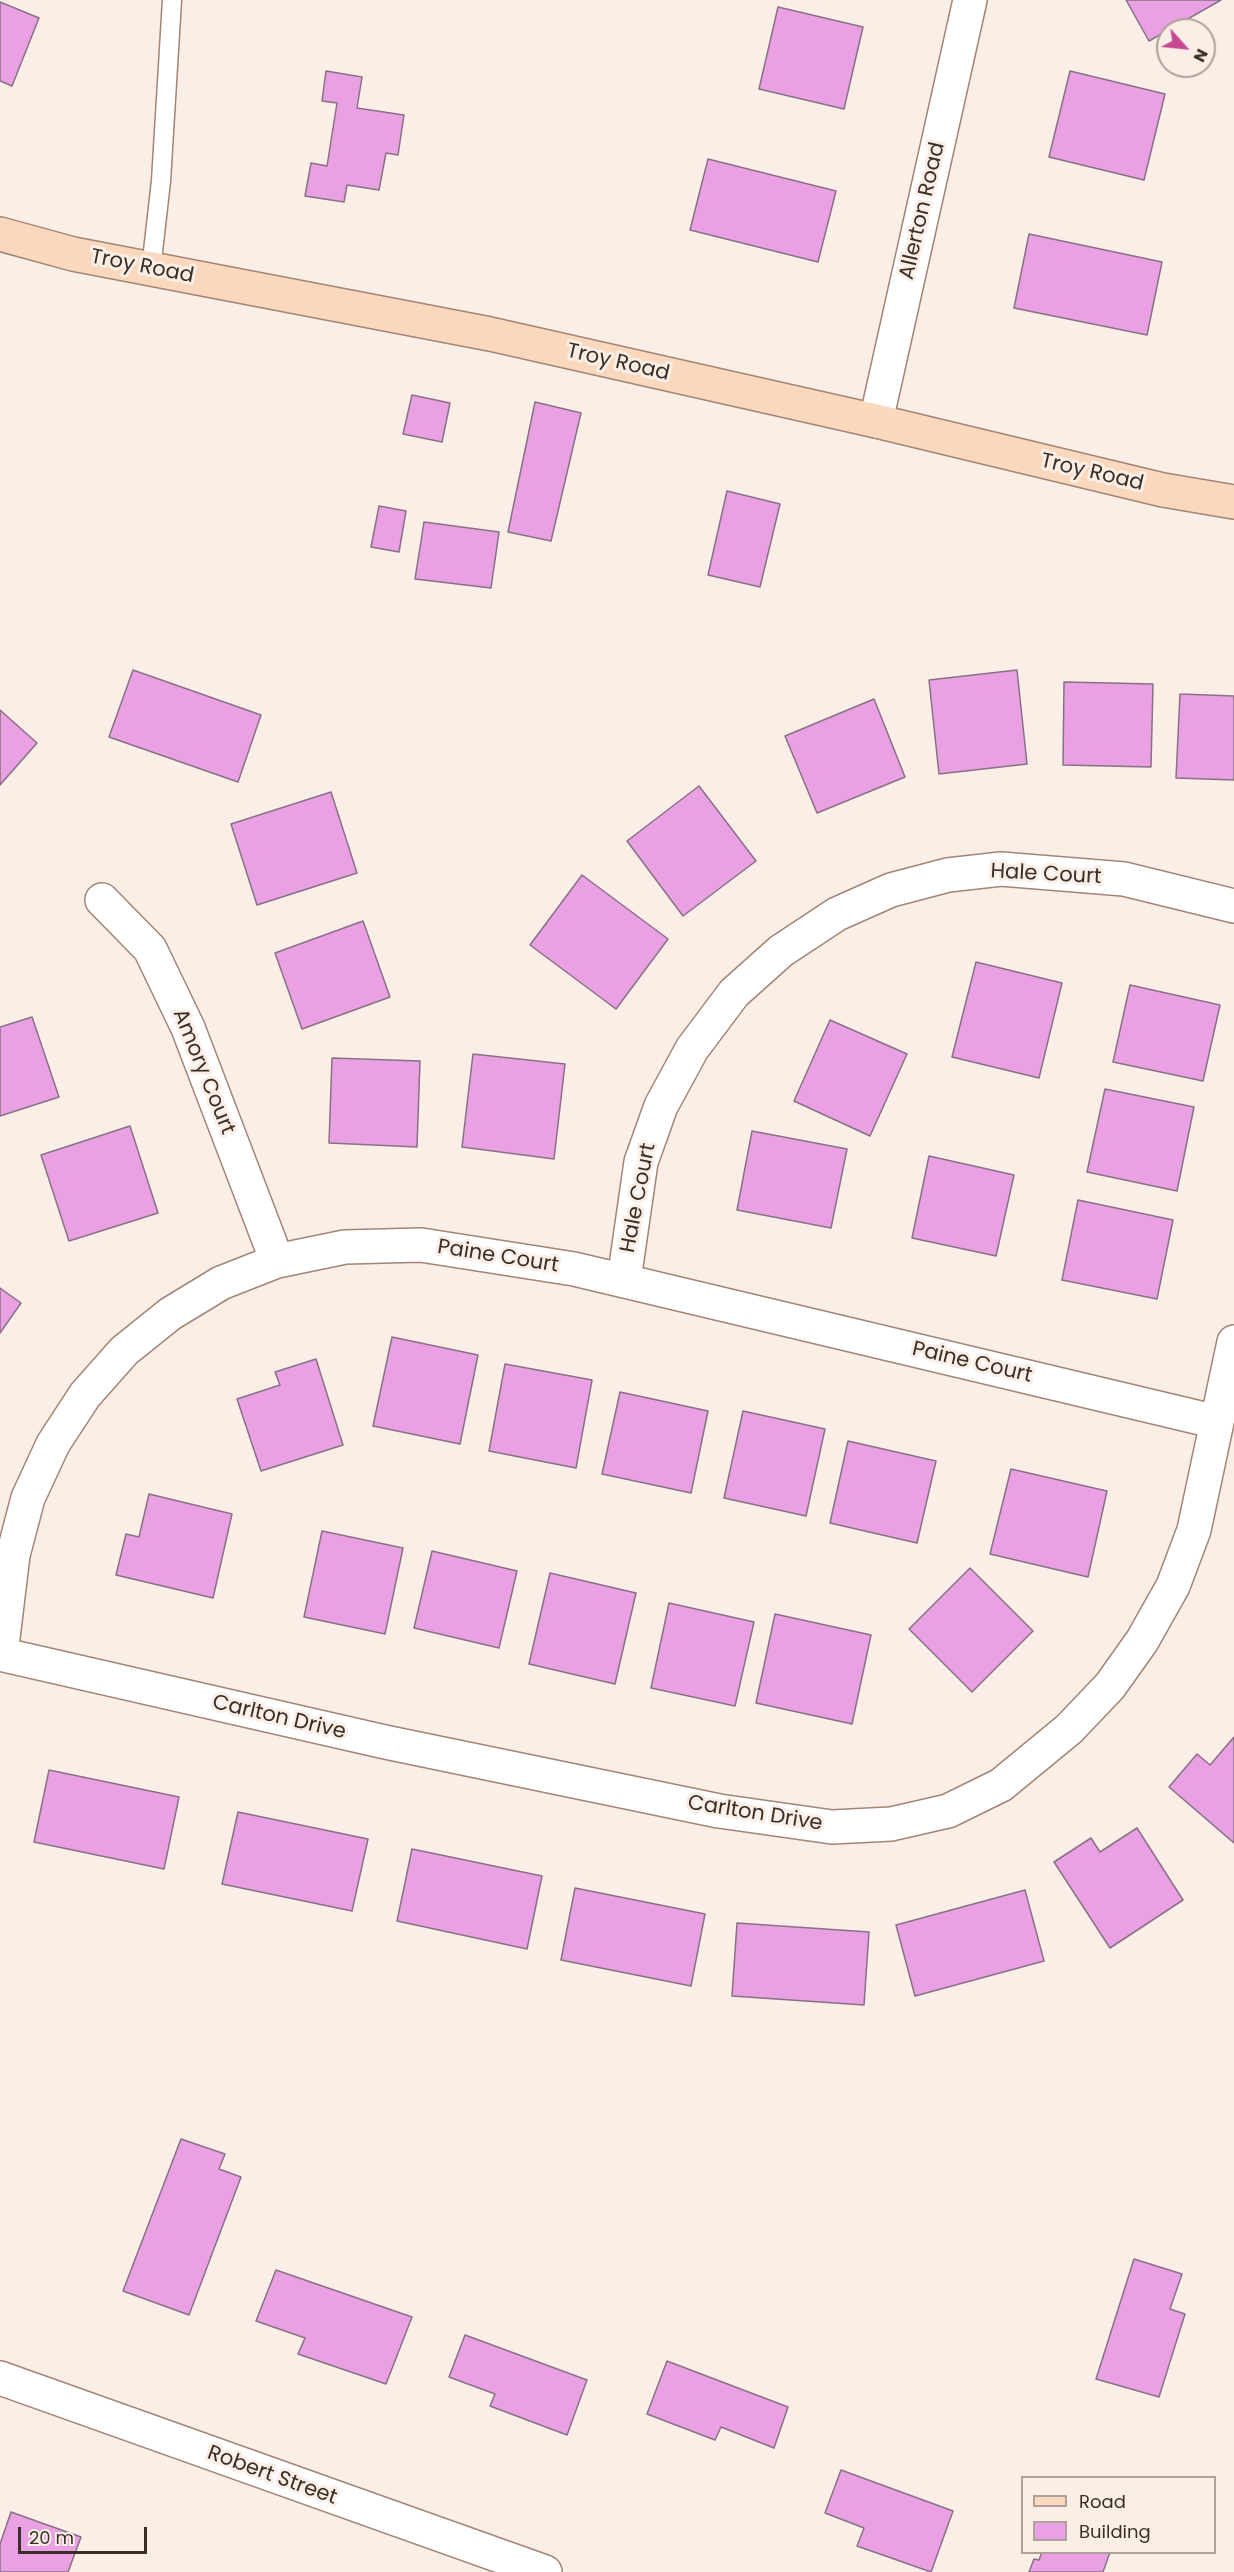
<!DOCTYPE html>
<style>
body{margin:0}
#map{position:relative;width:1234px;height:2572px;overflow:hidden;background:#faeee6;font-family:Poppins,sans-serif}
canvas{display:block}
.legend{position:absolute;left:1021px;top:2476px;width:195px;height:78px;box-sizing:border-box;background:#faeee6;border:2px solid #ada19a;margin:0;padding:8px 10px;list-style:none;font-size:18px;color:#3a2e27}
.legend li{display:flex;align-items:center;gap:12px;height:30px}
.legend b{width:30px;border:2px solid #ada19a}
.north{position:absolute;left:1156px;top:18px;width:60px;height:60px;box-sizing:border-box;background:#faeee6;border:2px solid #ada19a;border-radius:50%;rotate:117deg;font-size:16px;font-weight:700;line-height:24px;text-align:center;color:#3a2e27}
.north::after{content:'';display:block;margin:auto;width:21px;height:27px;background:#c74793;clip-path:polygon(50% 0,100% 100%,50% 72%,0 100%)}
.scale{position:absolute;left:18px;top:2527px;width:129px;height:27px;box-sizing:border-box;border:3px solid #3a2e27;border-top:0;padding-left:8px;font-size:18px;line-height:21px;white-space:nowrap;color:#3a2e27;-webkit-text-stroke:4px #faeee6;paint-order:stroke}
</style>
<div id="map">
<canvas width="1234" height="2572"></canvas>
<ul class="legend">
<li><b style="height:8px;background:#fad8bd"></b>Road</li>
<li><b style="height:16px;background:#e9a1e3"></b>Building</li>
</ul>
<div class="north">N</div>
<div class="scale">20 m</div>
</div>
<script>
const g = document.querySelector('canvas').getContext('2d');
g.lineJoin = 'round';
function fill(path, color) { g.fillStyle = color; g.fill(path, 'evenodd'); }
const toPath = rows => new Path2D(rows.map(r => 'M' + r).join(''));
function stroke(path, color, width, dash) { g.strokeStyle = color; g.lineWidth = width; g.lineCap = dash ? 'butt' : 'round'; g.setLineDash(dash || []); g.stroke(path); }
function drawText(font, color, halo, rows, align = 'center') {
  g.font = font + ' Poppins,sans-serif'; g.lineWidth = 6; g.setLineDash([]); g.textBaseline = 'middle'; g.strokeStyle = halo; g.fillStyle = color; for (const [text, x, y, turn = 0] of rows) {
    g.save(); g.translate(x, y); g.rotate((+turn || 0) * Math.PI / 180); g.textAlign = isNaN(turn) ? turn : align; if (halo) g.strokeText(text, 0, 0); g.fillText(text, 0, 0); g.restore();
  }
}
const building = toPath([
 [1126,0,1221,0,1149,41,1126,0],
 [0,2,39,18,12,86,0,81,0,2],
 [778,7,863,27,844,109,759,89,778,7],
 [326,71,362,77,357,108,404,115,398,155,386,153,379,190,347,185,344,202,305,196,311,163,327,166,337,103,322,101,326,71],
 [1070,71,1165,94,1144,180,1049,157,1070,71],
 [708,159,836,191,818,262,690,230,708,159],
 [1029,234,1162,262,1147,335,1014,308,1029,234],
 [412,395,450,403,442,442,403,434,412,395],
 [535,402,581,413,551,541,508,532,535,402],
 [727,491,780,504,760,587,708,575,727,491],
 [379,506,406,511,399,552,371,547,379,506],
 [424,522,499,532,491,588,415,579,424,522],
 [133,670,261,715,238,782,109,737,133,670],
 [1017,670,1027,764,939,774,929,680,1017,670],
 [1064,682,1153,684,1151,767,1063,765,1064,682],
 [1180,694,1234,696,1234,780,1176,778,1180,694],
 [874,699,905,777,817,813,785,736,874,699],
 [0,710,37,743,0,785,0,710],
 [699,786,756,861,683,916,627,841,699,786],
 [331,792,357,873,257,905,231,824,331,792],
 [582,875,668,939,616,1009,530,945,582,875],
 [363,921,390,997,302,1029,275,953,363,921],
 [976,962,1062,983,1039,1078,952,1057,976,962],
 [1130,985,1220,1005,1203,1081,1113,1062,1130,985],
 [32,1017,59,1097,0,1116,0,1027,32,1017],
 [830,1020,907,1054,870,1136,794,1101,830,1020],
 [473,1054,565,1064,554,1159,462,1147,473,1054],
 [332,1058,420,1061,417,1147,329,1143,332,1058],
 [1105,1089,1194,1107,1177,1191,1087,1172,1105,1089],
 [130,1126,158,1213,69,1241,41,1155,130,1126],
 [752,1131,847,1149,831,1228,737,1210,752,1131],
 [929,1156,1014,1175,996,1256,912,1238,929,1156],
 [1078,1200,1173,1220,1157,1299,1062,1280,1078,1200],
 [0,1288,21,1303,0,1333,0,1288],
 [392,1337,478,1355,460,1444,373,1426,392,1337],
 [316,1359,343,1445,261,1471,237,1399,280,1385,275,1372,316,1359],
 [505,1364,592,1380,576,1468,489,1451,505,1364],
 [620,1392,708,1411,691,1493,602,1474,620,1392],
 [743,1411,825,1429,806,1516,724,1498,743,1411],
 [848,1441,936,1461,917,1543,830,1523,848,1441],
 [1011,1469,1107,1491,1088,1577,990,1554,1011,1469],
 [149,1494,232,1514,213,1598,116,1575,126,1534,139,1537,149,1494],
 [322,1531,403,1548,385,1634,304,1617,322,1531],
 [432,1551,517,1571,499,1648,414,1628,432,1551],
 [970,1568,1033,1631,972,1692,909,1629,970,1568],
 [550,1573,636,1593,615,1684,529,1664,550,1573],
 [669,1603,754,1622,735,1706,651,1688,669,1603],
 [775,1614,871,1635,852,1724,756,1703,775,1614],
 [1234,1737,1234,1843,1169,1787,1197,1754,1210,1765,1234,1737],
 [49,1770,179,1797,164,1869,34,1842,49,1770],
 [238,1812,368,1839,352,1911,222,1884,238,1812],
 [1137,1828,1183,1900,1110,1948,1054,1862,1091,1838,1100,1852,1137,1828],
 [412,1849,542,1876,527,1949,397,1921,412,1849],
 [575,1888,705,1914,691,1986,561,1960,575,1888],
 [1025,1890,1044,1961,915,1996,896,1925,1025,1890],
 [737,1923,869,1932,864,2005,732,1996,737,1923],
 [181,2139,225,2154,219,2169,241,2177,189,2315,123,2291,181,2139],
 [1134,2259,1182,2274,1170,2309,1185,2314,1159,2397,1096,2379,1134,2259],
 [276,2270,412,2317,386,2384,298,2354,305,2338,256,2321,276,2270],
 [465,2335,587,2380,567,2435,490,2406,495,2394,449,2377,465,2335],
 [667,2361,788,2407,774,2448,721,2427,715,2440,647,2414,667,2361],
 [841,2470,953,2511,931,2572,857,2546,864,2528,825,2513,841,2470],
 [11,2512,81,2537,68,2572,0,2572,0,2544,11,2512],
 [1042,2552,1110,2552,1103,2572,1029,2572,1034,2559,1039,2560,1042,2552]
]);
fill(building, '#e9a1e3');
stroke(building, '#887185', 1.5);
const lane = toPath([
 [151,269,161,181,172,0]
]);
const street = toPath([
 [876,421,970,0],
 [102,900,150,949,188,1028,277,1261],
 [624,1280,641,1162,661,1106,692,1049,734,993,781,951,837,914,891,890,948,875,1001,869,1124,879,1234,906],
 [0,1654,385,1742,719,1811,832,1827,891,1824,948,1811,1001,1785,1069,1729,1110,1686,1142,1641,1173,1586,1194,1530,1234,1342],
 [1,1654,13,1555,28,1498,53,1444,85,1395,124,1351,170,1314,221,1283,277,1261,345,1247,421,1245,574,1269,1217,1422],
 [0,2378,545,2572]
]);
const secondary = toPath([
 [0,234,73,254,490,334,876,421,1163,490,1234,502]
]);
stroke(lane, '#a28575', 21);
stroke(street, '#a28575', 36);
stroke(secondary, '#a28575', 36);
stroke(lane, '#fff', 18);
stroke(street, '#fff', 33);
stroke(secondary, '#fad8bd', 33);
drawText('21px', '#3a2e27', '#faeee6', [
 ["Allerton Road",923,211,-77],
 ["Troy Road",142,267,11],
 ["Troy Road",618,363,13],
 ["Troy Road",1092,473,13],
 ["Hale Court",1046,875,3],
 ["Amory Court",203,1072,68],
 ["Hale Court",639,1198,-79],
 ["Paine Court",498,1257,9],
 ["Paine Court",972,1363,13],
 ["Carlton Drive",279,1718,13],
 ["Carlton Drive",755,1814,9],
 ["Robert Street",272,2476,20]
]);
</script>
